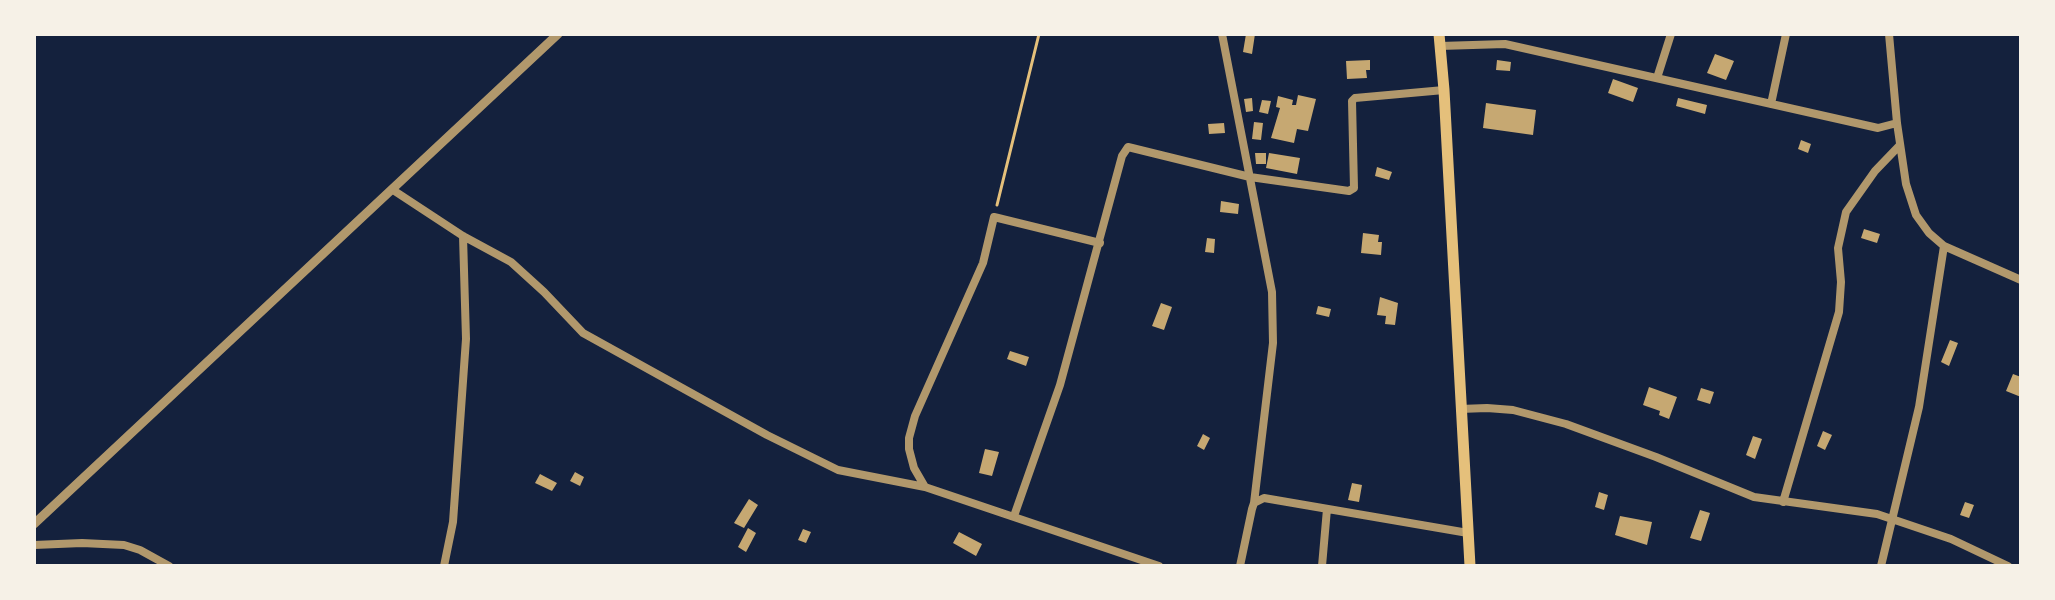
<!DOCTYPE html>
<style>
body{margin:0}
#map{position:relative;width:2055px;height:600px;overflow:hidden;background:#14213d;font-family:"Public Sans",sans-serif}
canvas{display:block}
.frame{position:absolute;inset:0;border:36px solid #f6f1e7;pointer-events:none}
</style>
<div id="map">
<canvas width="2055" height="600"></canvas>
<div class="frame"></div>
</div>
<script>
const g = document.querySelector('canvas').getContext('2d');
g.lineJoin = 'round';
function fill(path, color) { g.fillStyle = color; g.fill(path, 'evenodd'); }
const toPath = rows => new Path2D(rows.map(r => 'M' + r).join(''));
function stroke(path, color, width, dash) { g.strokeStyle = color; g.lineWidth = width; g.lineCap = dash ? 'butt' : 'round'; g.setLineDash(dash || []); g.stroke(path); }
fill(toPath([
 [1246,34,1255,34,1252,54,1243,52],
 [1715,54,1734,61,1726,80,1707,73],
 [1370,60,1370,70,1366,70,1367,78,1347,79,1346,61],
 [1497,60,1511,62,1510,71,1496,70],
 [1613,79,1638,88,1633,102,1608,93],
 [1298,95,1316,99,1308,131,1297,129,1294,143,1271,138,1280,108,1276,107,1278,96,1293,100,1292,105,1296,105],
 [1252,98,1253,111,1246,112,1244,99],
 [1678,98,1707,105,1705,114,1676,106],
 [1262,100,1271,101,1268,114,1259,112],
 [1486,103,1536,110,1533,135,1483,128],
 [1254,122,1263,123,1261,140,1252,139],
 [1224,123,1225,133,1209,134,1208,124],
 [1801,140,1811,144,1808,153,1798,149],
 [1255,153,1266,153,1266,164,1256,164],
 [1269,153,1300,158,1297,174,1266,168],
 [1377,167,1392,172,1389,180,1375,176],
 [1221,201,1239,204,1238,214,1220,212],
 [1864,229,1880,234,1877,243,1861,238],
 [1363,233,1379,235,1378,242,1382,242,1381,255,1361,253],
 [1207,238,1215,239,1214,253,1205,252],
 [1380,297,1398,303,1395,325,1385,324,1386,316,1377,315],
 [1161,303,1172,307,1164,330,1152,326],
 [1318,306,1331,309,1329,317,1316,314],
 [1950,340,1958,343,1949,366,1941,362],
 [1010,351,1029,357,1026,366,1007,359],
 [2013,374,2021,377,2021,397,2006,391],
 [1649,387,1677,397,1669,419,1659,415,1660,411,1643,405],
 [1701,388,1714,392,1710,404,1697,400],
 [1823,431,1832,435,1825,450,1817,446],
 [1203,434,1210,438,1204,450,1197,446],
 [1753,436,1762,439,1755,459,1746,455],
 [985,449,999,452,992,476,979,473],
 [575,472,584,477,580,486,570,481],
 [540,474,557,483,552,491,535,483],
 [1352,483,1362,485,1359,502,1348,500],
 [1599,492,1608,495,1604,510,1595,507],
 [749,499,758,505,744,528,734,523],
 [1965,502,1974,505,1969,518,1960,515],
 [1700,510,1710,513,1701,541,1690,538],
 [1620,516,1652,522,1647,545,1615,535],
 [748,528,756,533,746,552,738,547],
 [803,529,811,532,806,543,798,540],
 [959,532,982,544,976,556,953,543]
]), '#c6a872');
stroke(toPath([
 [997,205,1039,34]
]), '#e5c07b', 3);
stroke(toPath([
 [1222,34,1272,292,1273,343,1254,503],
 [1889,34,1897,123,1906,184,1916,215,1929,233,1944,246,2021,280],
 [1440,46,1505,44,1878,128,1897,123],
 [1657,78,1671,34],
 [1771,104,1786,34],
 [393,190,463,236,511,262,544,292,583,333,767,435,838,470,925,487],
 [1100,243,994,217,983,263,915,416,909,438,909,449,914,468,925,487,1159,566],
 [1460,409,1487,408,1513,410,1566,424,1656,457,1754,497,1877,514,1951,539,2008,566],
 [1783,502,1839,312,1841,282,1838,248,1846,212,1875,171,1900,145],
 [1014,516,1060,385,1122,156,1128,147,1250,177,1349,191,1354,188,1352,101,1355,98,1444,90],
 [34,545,82,543,124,545,140,550,169,566],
 [444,566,453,522,466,339,463,236],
 [1240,566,1252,509,1254,503,1264,498,1468,533],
 [1322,566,1327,509],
 [1881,566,1919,407,1944,246]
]), '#b1986c', 8);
stroke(toPath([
 [34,524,558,34]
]), '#b1986c', 9);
stroke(toPath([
 [1439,34,1444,90,1470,566]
]), '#e5c07b', 11);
</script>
